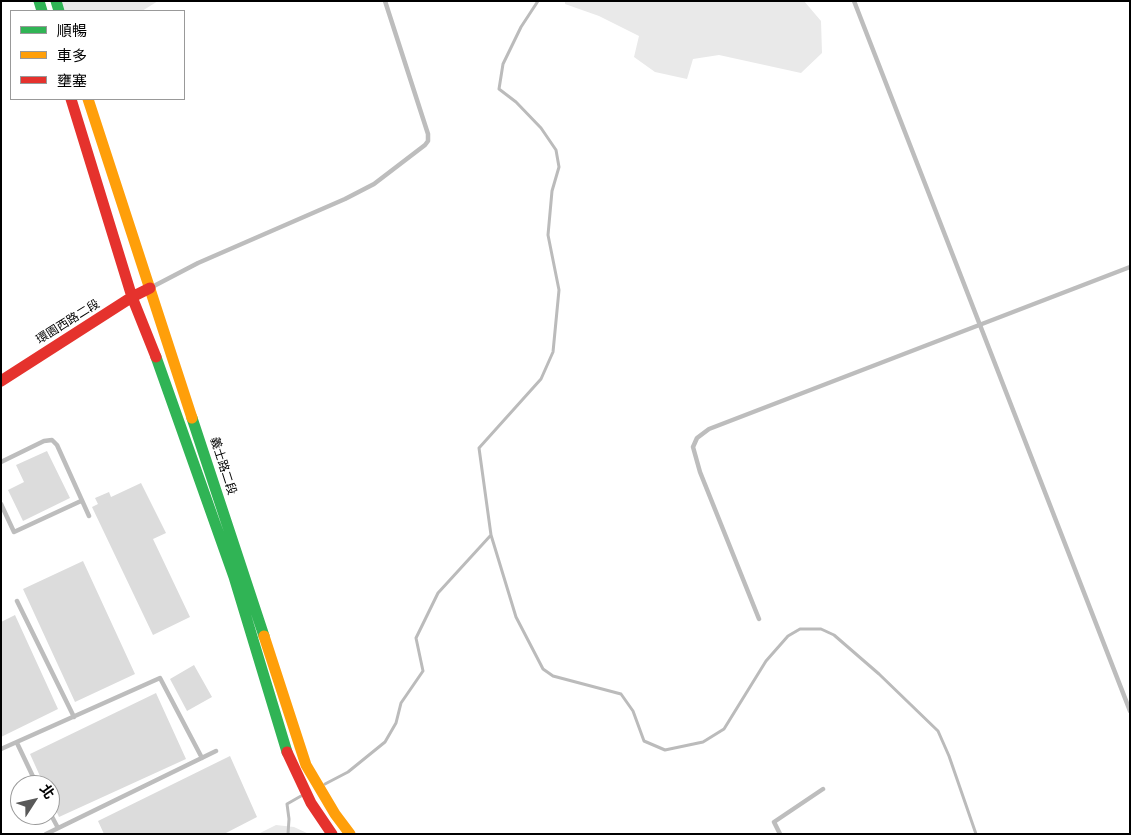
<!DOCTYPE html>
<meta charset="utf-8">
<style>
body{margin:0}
#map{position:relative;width:1131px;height:835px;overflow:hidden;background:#fff;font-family:Figtree,"Noto Sans TC",sans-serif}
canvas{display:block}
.frame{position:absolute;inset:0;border:2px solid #000;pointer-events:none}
.legend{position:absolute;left:10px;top:10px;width:175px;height:90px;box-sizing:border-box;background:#fff;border:1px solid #999;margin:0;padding:6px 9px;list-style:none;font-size:15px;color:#000}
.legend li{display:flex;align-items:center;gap:10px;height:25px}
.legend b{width:25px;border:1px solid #999}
.north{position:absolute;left:10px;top:775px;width:50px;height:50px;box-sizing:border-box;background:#fff;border:1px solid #999;border-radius:50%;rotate:55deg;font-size:14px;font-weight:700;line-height:20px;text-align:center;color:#000}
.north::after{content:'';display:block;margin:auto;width:18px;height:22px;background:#595959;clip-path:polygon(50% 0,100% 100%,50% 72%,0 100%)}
</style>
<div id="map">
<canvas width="1131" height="835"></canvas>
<div class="frame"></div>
<ul class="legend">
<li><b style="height:6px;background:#30b455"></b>順暢</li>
<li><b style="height:6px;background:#ff9f0a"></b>車多</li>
<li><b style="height:6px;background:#e5322d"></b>壅塞</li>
</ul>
<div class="north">北</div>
</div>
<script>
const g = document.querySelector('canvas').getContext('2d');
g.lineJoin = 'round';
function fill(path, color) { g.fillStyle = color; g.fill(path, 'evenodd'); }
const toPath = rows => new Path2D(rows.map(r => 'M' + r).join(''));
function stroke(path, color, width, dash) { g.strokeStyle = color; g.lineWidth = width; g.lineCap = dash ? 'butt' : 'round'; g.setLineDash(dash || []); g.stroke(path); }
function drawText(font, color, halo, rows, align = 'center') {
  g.font = font + ' Figtree,"Noto Sans TC",sans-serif'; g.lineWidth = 4; g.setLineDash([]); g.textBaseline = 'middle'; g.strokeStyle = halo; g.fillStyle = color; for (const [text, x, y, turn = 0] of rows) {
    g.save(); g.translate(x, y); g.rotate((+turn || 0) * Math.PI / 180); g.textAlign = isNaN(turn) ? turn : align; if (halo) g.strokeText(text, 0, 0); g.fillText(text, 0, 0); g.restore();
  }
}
fill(toPath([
 [61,1,158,1,142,11,65,11],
 [565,1,804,1,821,21,822,53,801,73,719,55,693,59,687,79,655,72,634,57,639,36,599,16,565,4],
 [276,825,294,827,309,834,258,834]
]), '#e9e9e9');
stroke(toPath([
 [491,535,516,617,543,669,553,676,621,694,633,711,644,741,665,750,703,742,724,729,766,661,788,636,800,629,821,629,834,635,879,674,938,731,949,756,976,834],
 [325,784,348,772,385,742,396,723,401,703,423,671,416,638,438,593,491,535,479,448,541,379,553,352,559,290,548,235,552,191,559,167,556,150,541,128,516,102,499,89,503,64,521,27,538,1],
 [288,834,289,819,287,804,301,796]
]), '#bbb', 3);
fill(toPath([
 [47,451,70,498,23,521,8,490,24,482,16,465],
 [141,483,166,533,153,539,190,617,153,635,92,507,98,504,95,498,109,492,111,497],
 [83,561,135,674,75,702,23,589],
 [15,615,58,709,1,737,1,622],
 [194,665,212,697,187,711,170,679],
 [156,693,186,759,59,817,50,797,50,785,44,785,30,754],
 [230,756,257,817,224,834,104,834,98,821]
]), '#dcdcdc');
stroke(toPath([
 [854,1,1130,711],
 [152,287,198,263,345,199,374,184,425,145,428,141,428,134,385,1],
 [1,462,44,441,52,440,57,445,89,516],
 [1,504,14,532,81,501],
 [17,601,74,717],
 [759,619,700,472,693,447,697,438,709,429,1130,267],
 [17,743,37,785],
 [1,749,160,678,202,758],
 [50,813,58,828],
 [46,834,216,751],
 [780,834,774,822,823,789]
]), '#bdbdbd', 4.5);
stroke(toPath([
 [39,1,42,11],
 [56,1,59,11],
 [156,357,234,577,287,752],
 [192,418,264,636]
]), '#30b455', 11);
stroke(toPath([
 [88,99,192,418],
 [264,636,306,765,335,814,350,834]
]), '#ff9f0a', 11);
stroke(toPath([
 [71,99,132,297,156,357],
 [1,381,132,297,150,288],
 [287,752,311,803,332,834]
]), '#e5322d', 11);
drawText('12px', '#000', '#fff', [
 ["環園西路二段",68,322,-32],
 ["義士路二段",223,466,72]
]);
</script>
